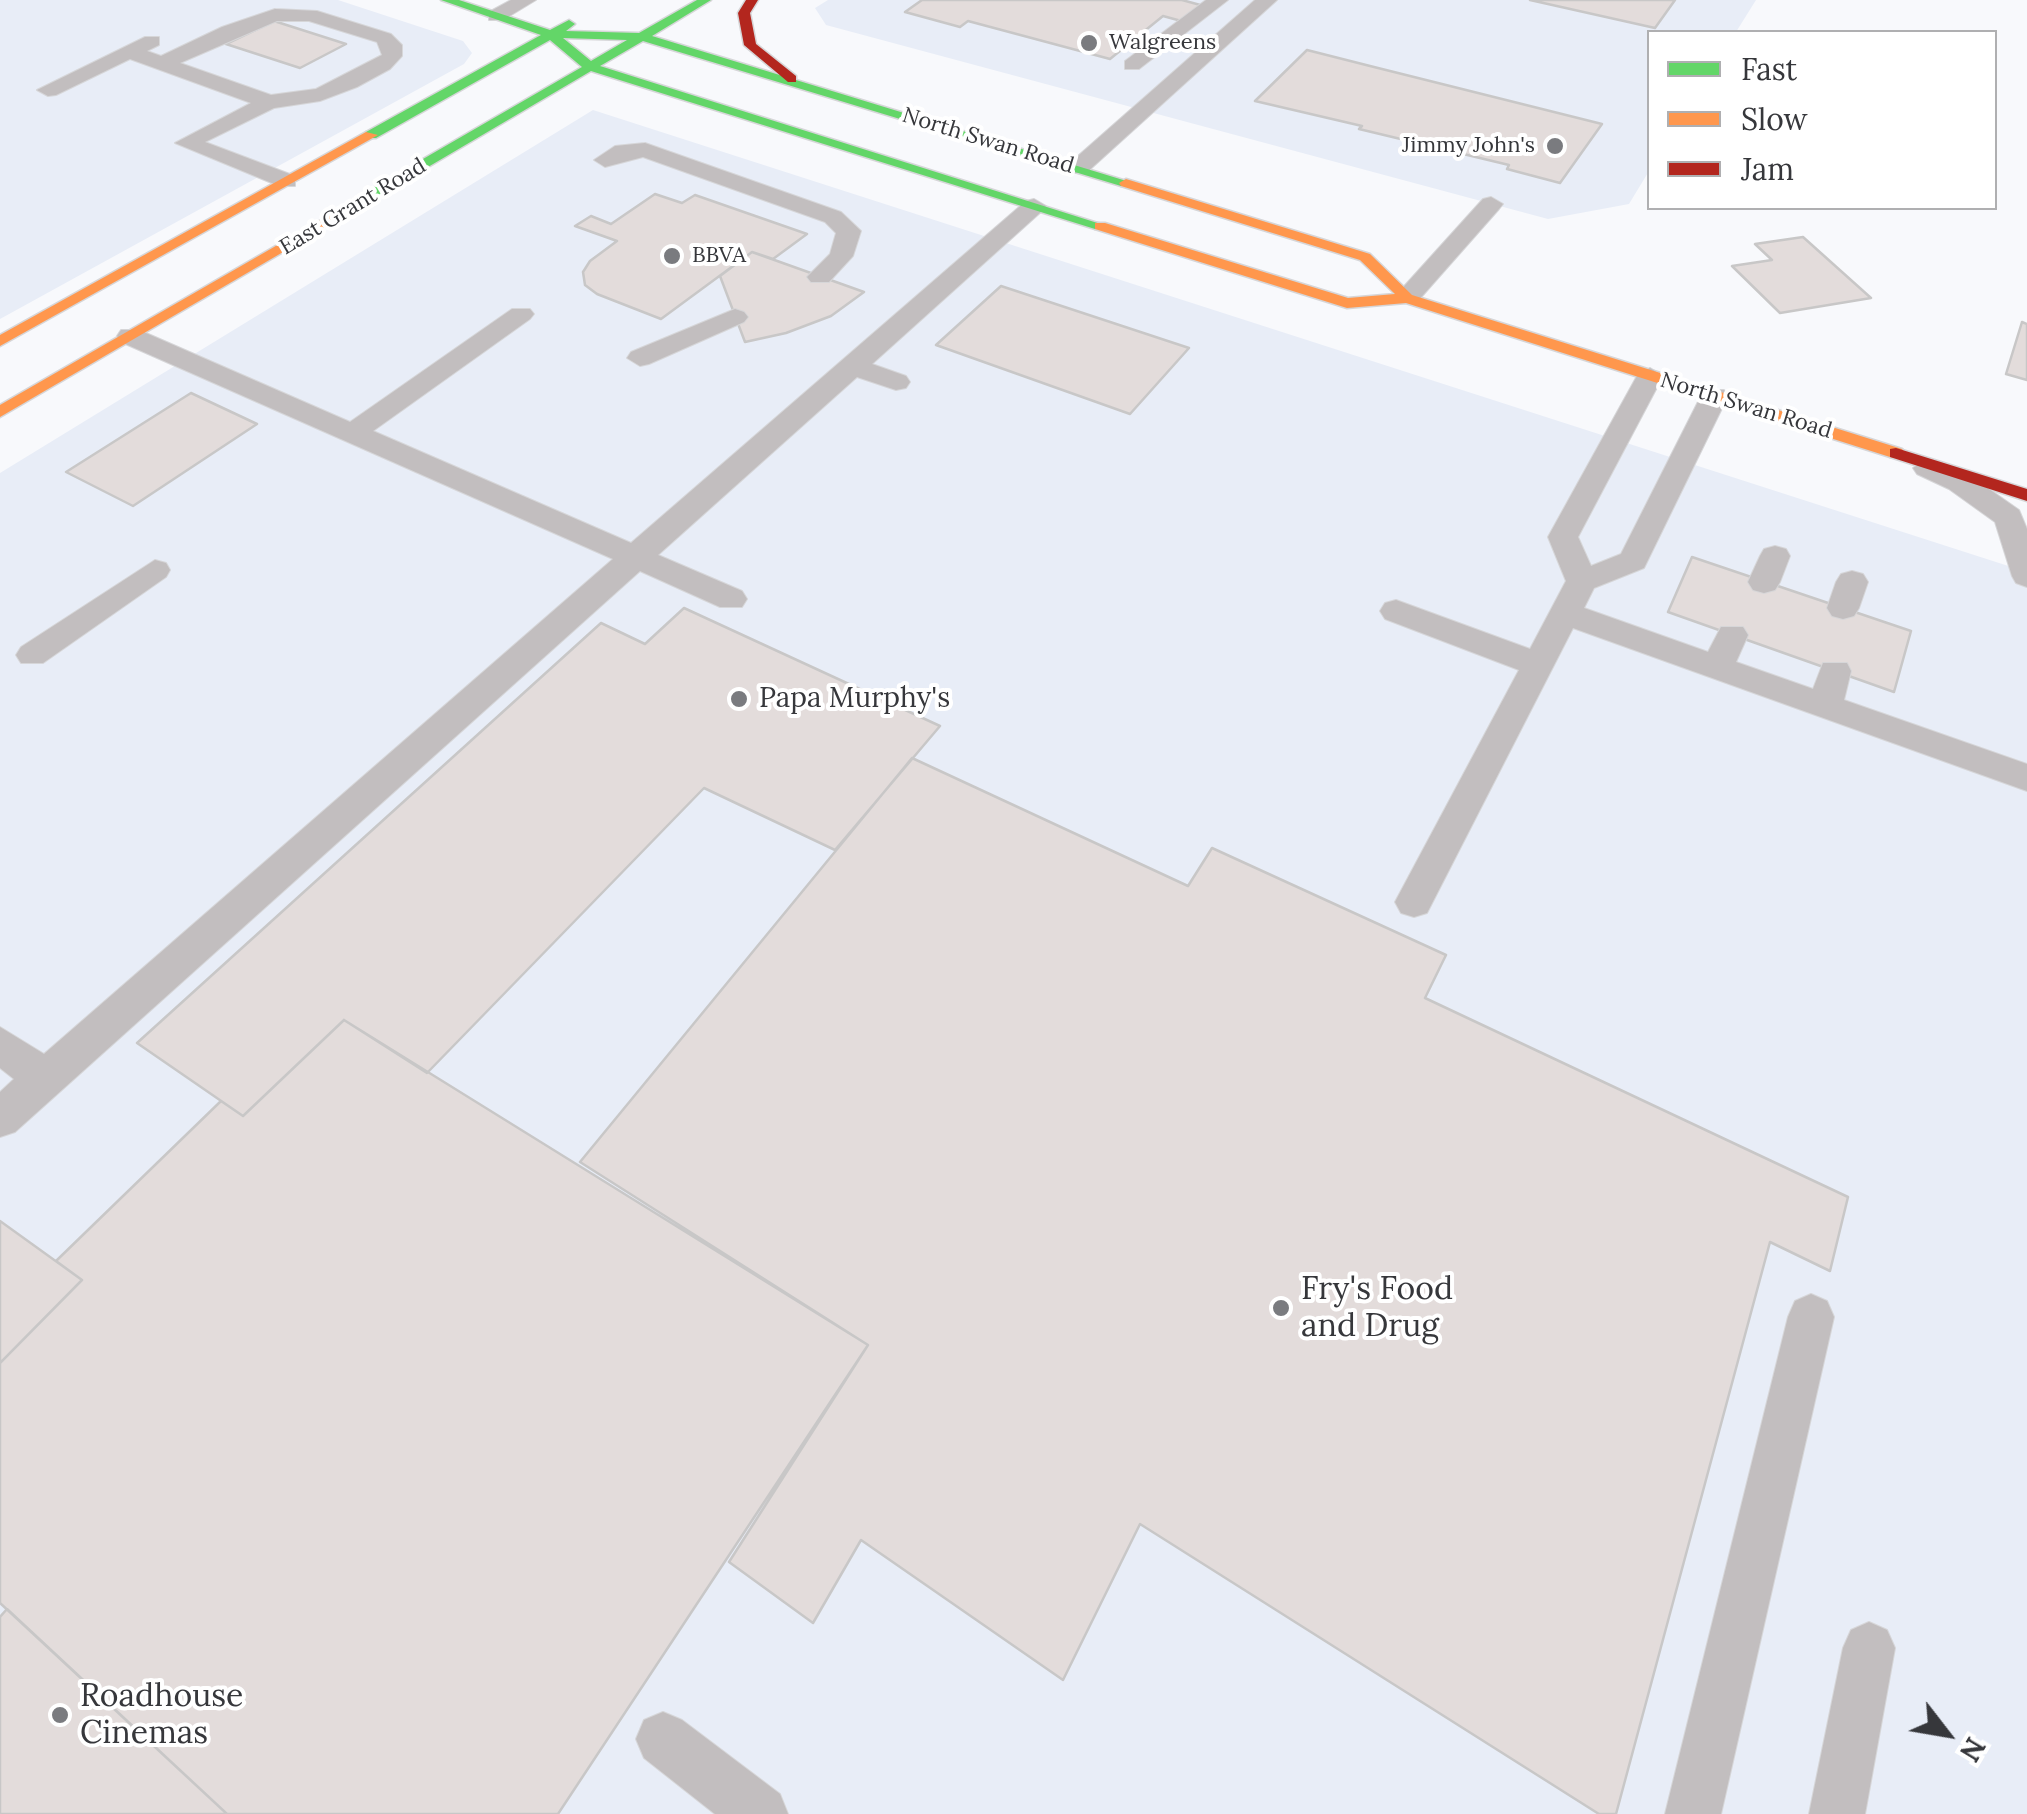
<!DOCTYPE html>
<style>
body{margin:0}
#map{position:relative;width:2027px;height:1814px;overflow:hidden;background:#f8f9fc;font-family:Lora,serif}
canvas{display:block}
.legend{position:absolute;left:1647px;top:30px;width:350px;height:180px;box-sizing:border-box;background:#fff;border:2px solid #afafb1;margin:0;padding:12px 18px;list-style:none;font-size:30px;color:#36373b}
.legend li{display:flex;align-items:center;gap:20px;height:50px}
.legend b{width:50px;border:2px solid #afafb1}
.north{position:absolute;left:1897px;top:1684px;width:100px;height:100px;-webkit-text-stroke:8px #fff;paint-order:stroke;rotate:121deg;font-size:28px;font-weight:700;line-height:40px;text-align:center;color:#36373b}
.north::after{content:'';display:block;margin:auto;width:35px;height:45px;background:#36373b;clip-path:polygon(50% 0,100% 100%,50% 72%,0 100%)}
</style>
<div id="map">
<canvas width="2027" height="1814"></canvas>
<ul class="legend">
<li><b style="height:12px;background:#63d668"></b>Fast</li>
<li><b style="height:12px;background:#ff974d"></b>Slow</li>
<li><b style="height:12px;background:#b3261e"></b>Jam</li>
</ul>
<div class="north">N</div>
</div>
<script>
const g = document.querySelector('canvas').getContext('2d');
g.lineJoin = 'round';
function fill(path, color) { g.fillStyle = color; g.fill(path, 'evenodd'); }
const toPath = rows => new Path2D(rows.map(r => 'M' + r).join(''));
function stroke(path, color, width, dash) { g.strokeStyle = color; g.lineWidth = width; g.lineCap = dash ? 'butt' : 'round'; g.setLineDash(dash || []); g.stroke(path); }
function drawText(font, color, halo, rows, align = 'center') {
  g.font = font + ' Lora,serif'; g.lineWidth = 8; g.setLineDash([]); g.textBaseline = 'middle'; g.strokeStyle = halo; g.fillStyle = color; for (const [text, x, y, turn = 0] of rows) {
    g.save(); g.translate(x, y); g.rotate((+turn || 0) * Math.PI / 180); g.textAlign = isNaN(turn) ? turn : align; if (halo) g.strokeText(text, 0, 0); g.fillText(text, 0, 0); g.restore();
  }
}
fill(toPath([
 [0,0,338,0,463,41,472,53,464,64,0,319],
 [828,0,1756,0,1736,32,1650,32,1649,171,1629,204,1548,219,826,25,815,8],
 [593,110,2027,572,2027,1814,0,1814,0,473]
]), '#e8edf7');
const building = toPath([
 [922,0,1182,0,1204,6,1185,22,1163,16,1110,59,968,21,960,27,905,12,922,0],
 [1530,0,1675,0,1655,28,1530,0],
 [274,21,346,44,300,68,226,44,274,21],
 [1307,50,1374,67,1602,124,1560,183,1507,169,1509,165,1359,129,1362,126,1255,101,1307,50],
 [655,194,682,203,695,195,807,234,773,259,752,252,661,319,597,294,585,285,583,272,590,261,617,241,575,226,591,216,611,224,655,194],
 [1803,237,1871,298,1780,313,1732,266,1772,260,1755,244,1803,237],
 [752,252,864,292,831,316,786,333,745,342,720,276,752,252],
 [1001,286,1189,348,1130,414,936,345,1001,286],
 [2022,322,2027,324,2027,380,2006,374,2022,322],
 [191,393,257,424,133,506,66,472,191,393],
 [1692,557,1911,631,1894,692,1668,612,1692,557],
 [684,608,940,726,835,850,704,788,427,1073,344,1020,243,1116,137,1043,601,623,645,644,684,608],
 [912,758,1188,886,1212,848,1446,955,1425,998,1848,1197,1830,1271,1770,1242,1616,1814,1599,1814,1140,1524,1063,1680,861,1540,813,1623,729,1562,868,1345,580,1162,912,758],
 [344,1020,868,1345,558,1814,227,1814,0,1603,0,1363,82,1280,56,1261,221,1101,243,1116,344,1020],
 [0,1221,82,1280,0,1363,0,1221],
 [7,1609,227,1814,0,1814,0,1617,7,1609]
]);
fill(building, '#e3dcdb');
stroke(building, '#c8c7c7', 2.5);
const lane = toPath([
 [511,0,536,0,503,20,489,20,489,12,511,0],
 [1206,0,1228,0,1139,69,1125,69,1125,61,1206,0],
 [1255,0,1277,0,1086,173,1070,173,1070,163,1255,0],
 [275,9,317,11,391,34,402,45,402,56,390,69,357,87,320,101,274,108,205,142,295,176,295,186,279,186,175,143,251,103,130,59,56,95,48,96,37,90,145,37,159,37,159,45,147,51,161,56,222,27,275,9],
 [277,21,309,21,377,42,382,55,316,89,271,95,180,63,277,21],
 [645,143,841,212,861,231,853,256,829,282,811,282,807,277,830,254,836,233,825,222,643,157,605,167,594,160,615,146,645,143],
 [1491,197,1503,204,1499,209,1416,303,1398,303,1394,298,1398,293,1483,199,1491,197],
 [1034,199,1046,206,1042,211,872,364,906,376,910,382,906,388,896,390,857,377,658,555,742,591,747,599,742,607,720,607,640,571,15,1132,0,1137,0,1092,14,1079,0,1068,0,1027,44,1054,613,559,121,342,117,336,121,330,139,330,350,422,512,309,530,309,534,314,530,319,373,431,631,543,1026,201,1034,199],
 [735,309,744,312,748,317,744,322,649,364,640,366,627,358,631,352,735,309],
 [1650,368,1663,376,1578,537,1591,566,1621,554,1704,390,1724,390,1728,396,1644,568,1594,588,1584,608,1708,652,1721,627,1743,627,1748,635,1736,662,1813,689,1823,663,1847,663,1851,671,1844,700,2027,764,2027,791,1573,628,1427,913,1414,917,1401,913,1395,902,1519,670,1385,619,1380,611,1385,603,1396,600,1530,649,1566,581,1548,537,1637,376,1650,368],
 [1927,459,1969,475,2019,510,2027,529,2027,587,2016,583,2012,576,1995,522,1949,489,1917,474,1913,468,1927,459],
 [1775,546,1786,549,1790,556,1780,582,1775,590,1764,593,1753,590,1748,582,1760,556,1764,549,1775,546],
 [155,560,166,563,170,570,166,577,43,663,21,663,16,655,21,647,155,560],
 [1852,571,1863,574,1868,582,1859,608,1854,616,1843,619,1832,616,1827,608,1836,582,1841,574,1852,571],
 [1811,1294,1827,1301,1834,1317,1721,1814,1665,1814,1788,1317,1795,1301,1811,1294],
 [1869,1622,1887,1630,1895,1648,1865,1814,1809,1814,1843,1648,1851,1630,1869,1622],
 [663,1712,682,1720,780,1794,788,1814,715,1814,644,1758,636,1739,644,1720,663,1712]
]);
const fast = toPath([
 [441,0,459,0,550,30,569,20,575,24,566,31,639,33,697,0,711,0,652,36,1133,183,1121,186,643,41,600,66,1107,226,1095,229,591,71,338,220,328,220,328,214,582,67,550,40,376,138,366,138,366,132,541,35,441,0],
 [563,38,627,40,591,61,563,38]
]);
const slow = toPath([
 [366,132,378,135,0,346,0,335,366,132],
 [1126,179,1370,254,1412,295,1902,449,1905,453,1896,458,1890,457,1406,303,1347,308,1095,229,1095,223,1105,223,1348,298,1395,294,1360,260,1121,186,1119,183,1126,179],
 [333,213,338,214,338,220,0,417,0,405,333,213]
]);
const jam = toPath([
 [746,0,758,0,750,13,756,44,796,76,796,82,788,82,744,45,738,13,746,0],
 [1896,448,2027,489,2027,501,1890,457,1890,449,1896,448]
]);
stroke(lane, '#d6d6d8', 2);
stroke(fast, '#d6d6d8', 3);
stroke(slow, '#d6d6d8', 3);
stroke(jam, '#d6d6d8', 3);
fill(lane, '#c2bebf');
fill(fast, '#63d668');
fill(slow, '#ff974d');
fill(jam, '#b3261e');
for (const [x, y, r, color] of [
 [1089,43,10,"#7a7b7f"],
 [1555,146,10,"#7a7b7f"],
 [672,256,10,"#7a7b7f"],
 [739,699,10,"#7a7b7f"],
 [1281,1308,10,"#7a7b7f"],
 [60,1715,10,"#7a7b7f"]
]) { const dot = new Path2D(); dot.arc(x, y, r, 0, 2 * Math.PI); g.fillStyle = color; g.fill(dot); stroke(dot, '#fff', 4); }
drawText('22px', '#36373b', '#fff', [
 ["Walgreens",1109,43],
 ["Jimmy John's",1535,146,"right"],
 ["BBVA",692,256]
], 'left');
drawText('22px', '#36373b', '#fff', [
 ["North Swan Road",988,141,17],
 ["East Grant Road",353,207,-31],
 ["North Swan Road",1746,406,17]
]);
drawText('28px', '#36373b', '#fff', [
 ["Papa Murphy's",759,699]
], 'left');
drawText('32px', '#36373b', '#fff', [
 ["Fry's Food",1301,1290],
 ["and Drug",1301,1327],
 ["Roadhouse",80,1697],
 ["Cinemas",80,1734]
], 'left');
</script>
